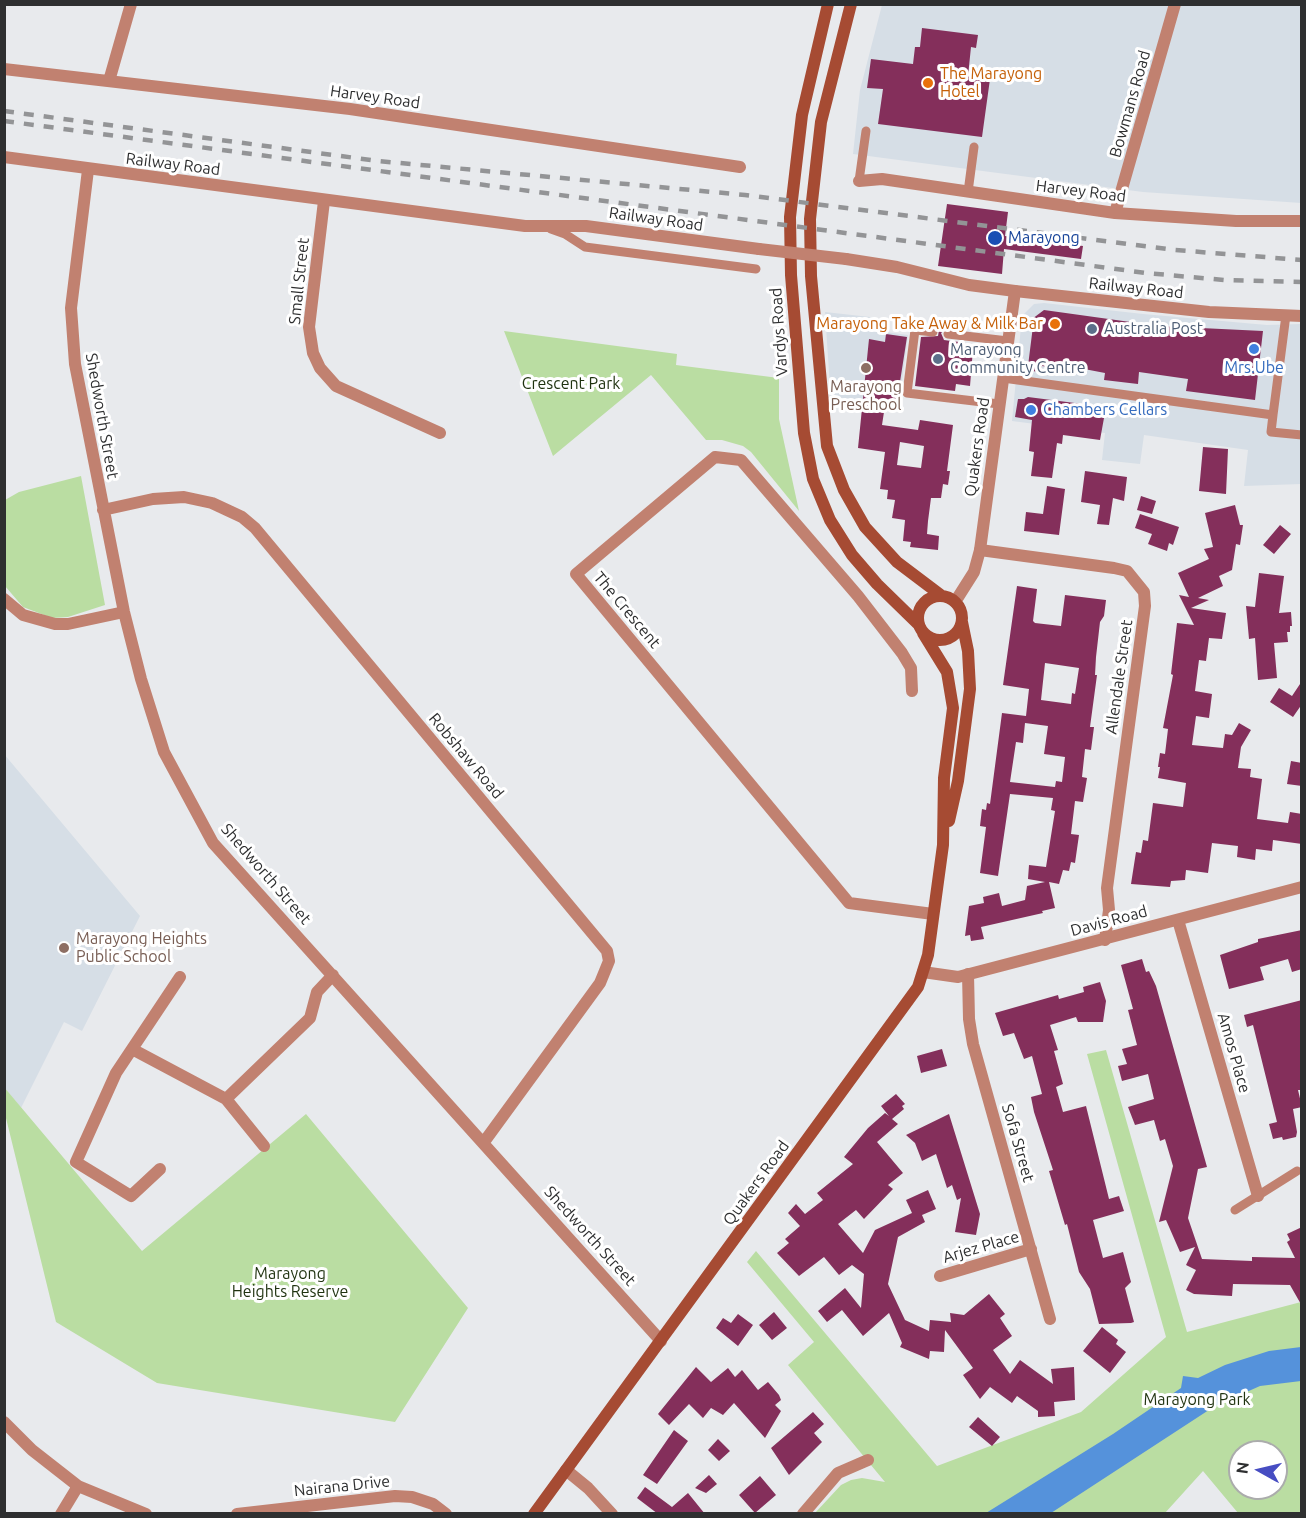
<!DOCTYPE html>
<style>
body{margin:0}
#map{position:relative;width:1306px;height:1518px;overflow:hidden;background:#e8eaed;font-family:Ubuntu,sans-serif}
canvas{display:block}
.frame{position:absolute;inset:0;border:6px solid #2e2f30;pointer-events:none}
.north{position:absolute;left:1228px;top:1440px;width:60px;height:60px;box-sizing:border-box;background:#fff;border:2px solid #abacac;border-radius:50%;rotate:278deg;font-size:16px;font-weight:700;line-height:24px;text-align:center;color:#2e2f30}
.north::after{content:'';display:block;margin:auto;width:21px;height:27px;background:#474dc2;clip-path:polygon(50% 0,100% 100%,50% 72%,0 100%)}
</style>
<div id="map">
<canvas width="1306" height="1518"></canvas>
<div class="frame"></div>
<div class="north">N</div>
</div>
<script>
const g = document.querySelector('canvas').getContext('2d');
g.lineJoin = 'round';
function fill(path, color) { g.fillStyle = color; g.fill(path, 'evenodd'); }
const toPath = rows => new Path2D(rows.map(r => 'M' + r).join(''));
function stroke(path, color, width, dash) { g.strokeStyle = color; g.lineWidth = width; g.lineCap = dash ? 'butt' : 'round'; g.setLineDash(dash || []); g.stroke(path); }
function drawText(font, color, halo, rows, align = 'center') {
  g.font = font + ' Ubuntu,sans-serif'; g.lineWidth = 6; g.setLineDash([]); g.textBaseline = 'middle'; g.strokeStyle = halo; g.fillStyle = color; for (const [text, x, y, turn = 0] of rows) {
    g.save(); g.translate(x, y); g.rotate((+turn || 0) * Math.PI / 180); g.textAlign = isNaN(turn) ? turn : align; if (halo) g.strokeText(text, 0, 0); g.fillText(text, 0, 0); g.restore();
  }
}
fill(toPath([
 [882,5,1301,5,1301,203,1143,192,853,154,860,90],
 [1044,303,1143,314,1267,325,1301,324,1301,484,1244,486,1248,450,1144,435,1140,464,1102,460,1105,433,1012,421,1022,316,1034,304],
 [825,312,888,319,886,332,908,335,898,411,831,402],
 [4,754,140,916,82,1031,64,1022,21,1108,4,1087]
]), '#d6dee6');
fill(toPath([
 [504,331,677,354,676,365,779,378,779,419,799,511,751,452,743,446,722,440,706,440,651,375,553,456],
 [81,476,105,605,68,617,52,618,23,607,5,586,5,500,19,492],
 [1106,1050,1187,1332,1301,1302,1301,1513,1238,1513,1203,1471,1165,1513,815,1513,841,1485,851,1480,862,1478,885,1482,788,1365,814,1342,747,1262,756,1251,937,1466,1081,1412,1166,1337,1087,1054],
 [1240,1452,1276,1452,1276,1488,1240,1488],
 [4,1087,142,1251,306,1114,468,1308,395,1422,157,1383,56,1322,5,1114]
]), '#badda2');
fill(toPath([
 [1301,1347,1301,1381,1260,1386,1215,1406,1051,1513,986,1513,1113,1434,1181,1388,1183,1376,1198,1378,1225,1365,1269,1351]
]), '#5592db');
fill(toPath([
 [922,28,978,35,976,48,971,47,968,76,990,79,982,137,878,124,883,89,867,88,871,59,913,64,915,47,920,47],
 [947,204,1008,212,1005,236,1083,246,1081,259,1004,249,1002,274,938,266],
 [1044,310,1159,326,1263,331,1255,400,1186,391,1188,379,1139,372,1138,384,1104,380,1105,373,1079,368,1056,365,1056,368,1042,366,1041,372,1031,371,1028,366,1033,326,1024,325],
 [934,325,949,327,941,333,944,340,959,342,958,347,973,349,970,386,956,384,955,391,915,386,921,337,938,336,939,330],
 [886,334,907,337,897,401,886,399,882,425,918,430,920,420,953,425,947,471,950,471,948,485,943,484,941,498,931,498,928,521,927,534,939,536,938,550,910,547,911,542,903,541,905,520,892,518,895,500,887,499,888,490,880,489,885,452,858,448,869,339,885,342],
 [900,442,924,446,921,468,897,465],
 [1028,397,1106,407,1100,440,1063,435,1062,444,1057,443,1052,478,1031,476,1034,452,1029,451,1032,420,1015,417,1018,399,1024,399],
 [1203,447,1228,449,1226,494,1199,491],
 [1085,471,1127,477,1124,501,1113,498,1109,525,1097,524,1100,505,1081,502],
 [1047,486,1065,489,1059,535,1024,531,1026,512,1043,514],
 [1141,496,1156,501,1152,514,1137,510],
 [1235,505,1240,525,1243,525,1240,545,1236,544,1232,570,1219,576,1223,586,1198,598,1209,600,1191,608,1226,613,1222,639,1209,638,1206,661,1199,660,1195,691,1212,694,1209,718,1196,716,1192,745,1223,748,1225,734,1232,735,1239,723,1251,730,1241,747,1238,768,1251,769,1250,777,1262,779,1257,819,1288,823,1290,812,1302,814,1302,844,1273,840,1272,851,1256,849,1255,860,1237,857,1238,846,1212,843,1208,873,1186,870,1185,880,1171,881,1170,887,1131,884,1136,852,1141,853,1143,840,1148,841,1153,803,1183,807,1186,783,1158,778,1160,767,1158,767,1160,753,1165,754,1168,729,1163,728,1173,675,1171,674,1177,623,1194,625,1179,595,1189,597,1178,573,1209,559,1204,549,1213,547,1205,513],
 [1140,514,1179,527,1173,545,1169,543,1167,551,1148,544,1152,534,1135,528],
 [1280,525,1291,534,1274,554,1263,545],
 [1259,573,1284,576,1279,613,1291,612,1292,626,1290,626,1290,632,1287,632,1288,642,1274,643,1277,678,1258,680,1255,638,1249,639,1246,606,1255,607],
 [1017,586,1037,589,1033,621,1035,623,1061,626,1065,595,1106,600,1104,616,1100,622,1096,657,1095,675,1097,675,1090,727,1094,727,1091,750,1085,749,1082,777,1087,778,1083,802,1075,801,1071,834,1079,835,1075,863,1071,862,1069,871,1063,870,1059,884,1049,882,1055,908,1042,911,1043,913,981,927,984,939,971,941,970,935,965,936,969,906,984,903,983,897,999,893,1002,906,1025,900,1027,886,1045,882,1028,879,1029,865,1046,867,1055,811,1051,810,1053,798,1010,794,998,876,980,873,986,827,980,826,982,809,986,810,987,803,990,804,1002,713,1026,716,1029,689,1003,685],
 [1045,663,1079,668,1075,694,1072,693,1071,704,1041,700],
 [1025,723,1048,726,1044,754,1065,757,1062,782,1056,781,1055,787,1010,782,1016,742,1023,743],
 [1302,681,1302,704,1293,717,1270,702,1279,688,1292,696],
 [1291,761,1302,763,1302,786,1287,784],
 [1302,930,1302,969,1292,972,1288,959,1260,967,1264,980,1229,989,1220,955,1258,942,1258,939],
 [1142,959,1146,972,1149,971,1156,986,1207,1167,1198,1169,1188,1218,1202,1259,1252,1261,1252,1257,1295,1258,1287,1242,1290,1240,1287,1234,1302,1227,1302,1306,1290,1285,1233,1284,1232,1296,1194,1294,1186,1290,1196,1270,1186,1265,1195,1247,1180,1252,1166,1220,1159,1222,1173,1166,1165,1139,1160,1141,1154,1120,1135,1125,1128,1107,1154,1099,1148,1074,1122,1081,1118,1066,1127,1064,1122,1049,1137,1045,1128,1010,1133,1009,1121,965],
 [1100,982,1106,1001,1103,1022,1078,1022,1076,1017,1050,1025,1058,1050,1054,1051,1063,1084,1056,1087,1063,1112,1086,1106,1109,1199,1119,1196,1124,1211,1093,1220,1103,1258,1123,1252,1131,1282,1125,1288,1134,1322,1131,1323,1099,1324,1090,1289,1079,1272,1067,1224,1065,1225,1049,1171,1053,1170,1034,1112,1031,1097,1042,1094,1032,1056,1024,1059,1014,1033,1003,1036,995,1013,1058,995,1059,999,1084,992,1083,987],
 [1302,1000,1302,1090,1298,1090,1302,1107,1293,1109,1297,1132,1296,1137,1283,1140,1282,1137,1273,1139,1269,1124,1277,1122,1253,1025,1247,1027,1244,1015],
 [942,1049,947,1066,921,1073,917,1056],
 [896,1094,905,1104,902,1106,904,1109,892,1119,898,1124,877,1142,903,1173,888,1185,893,1189,864,1219,856,1210,838,1224,863,1253,875,1230,912,1213,906,1200,928,1190,936,1209,922,1215,925,1222,898,1237,888,1284,905,1320,929,1331,930,1320,951,1322,950,1313,964,1315,989,1294,1005,1314,1000,1318,1012,1336,993,1350,1010,1374,1020,1360,1053,1384,1051,1369,1074,1367,1075,1400,1054,1402,1055,1416,1038,1417,1038,1411,1017,1396,1012,1403,990,1387,980,1399,963,1375,973,1368,945,1330,944,1352,930,1351,929,1359,900,1347,902,1343,889,1313,863,1336,842,1310,827,1322,818,1311,845,1288,861,1308,864,1274,852,1265,839,1275,824,1257,799,1276,777,1253,789,1243,785,1239,800,1226,788,1213,796,1204,805,1214,823,1200,817,1193,853,1164,844,1157,868,1128,885,1113,889,1116,881,1106],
 [949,1114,980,1214,976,1235,955,1232,961,1198,957,1200,952,1185,947,1188,936,1154,922,1161,915,1143,906,1135],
 [774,1312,787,1328,772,1340,759,1325],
 [738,1314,753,1325,738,1346,716,1328,723,1318,731,1323],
 [1102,1327,1118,1340,1116,1344,1126,1352,1110,1373,1083,1351],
 [696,1367,711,1382,728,1368,735,1377,742,1370,758,1390,768,1382,779,1395,781,1400,775,1405,781,1411,765,1438,734,1403,723,1415,711,1408,703,1418,689,1404,669,1425,658,1414],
 [813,1412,824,1424,814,1433,822,1442,789,1475,771,1448],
 [978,1417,1000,1437,992,1446,969,1427],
 [674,1430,688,1441,657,1484,643,1475],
 [718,1439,730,1451,719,1461,708,1450],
 [709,1475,717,1484,706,1493,695,1488],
 [760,1476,776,1495,755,1513,739,1495],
 [645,1487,672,1507,688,1493,705,1514,658,1514,637,1498]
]), '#842f5b');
stroke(toPath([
 [859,181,866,131],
 [968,192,974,147],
 [551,229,565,234,585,247,756,269],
 [933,332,915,330,907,393,999,404],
 [948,334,1008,341],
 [1003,378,1273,415,1286,315],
 [1273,415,1271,432,1302,435],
 [1235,1210,1297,1171]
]), '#c18170', 9);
stroke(toPath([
 [4,69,350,109,740,167],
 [109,81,131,4],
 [88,170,71,308,75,364,124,612,141,679,164,752,213,843,661,1341],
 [859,181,882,179,1115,213,1236,221,1302,221],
 [324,201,309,327,313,353,320,368,336,386,440,433],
 [1115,213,1175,4],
 [1015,291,1209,312,1302,316],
 [103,510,153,499,184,497,212,503,242,517,255,528,607,951,609,961,600,983,484,1142],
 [980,550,1114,568,1127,571,1144,592,1145,606,1107,888,1109,910,1105,940],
 [4,599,23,615,55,624,68,624,124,612],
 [912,691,911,668,902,653,858,596,741,460,715,457,576,574,849,903,933,914],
 [1178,920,1258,1196],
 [968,974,969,1019,973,1044,1050,1319],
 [132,1049,226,1099,264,1146],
 [226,1099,310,1018,317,992,333,975],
 [160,1169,131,1196,76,1162,116,1073,180,977],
 [940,1276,1031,1249],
 [4,1422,32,1450,78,1486,146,1514],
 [61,1514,78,1486],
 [237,1514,395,1496,412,1497,433,1504,446,1514],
 [803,1514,838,1473,868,1460]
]), '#c18170', 12);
stroke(toPath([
 [4,157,525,226,586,226,759,249],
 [846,259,897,267,969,285,1015,291,980,550,974,572,955,602],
 [923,972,958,977,1302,887],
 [566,1470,588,1488,612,1514]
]), '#c18170', 12);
stroke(toPath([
 [828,4,802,115,790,217,791,275,804,433,813,479,830,520,852,555,877,584,918,624],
 [851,4,821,122,810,219,811,276,827,446,844,490,865,527,897,562,942,596],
 '918 618a22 22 0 1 1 44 0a22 22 0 1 1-44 0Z',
 [949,821,958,781,970,689,968,651,962,622],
 [534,1514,918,987,928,955,943,845,944,778,953,708,947,672,923,633]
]), '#a64b33', 12);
stroke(toPath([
 [4,111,378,161,745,195,1175,250,1302,260],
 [4,121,1146,273,1224,280,1302,282]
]), '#939496', 4.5, [10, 10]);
stroke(toPath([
 [759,249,846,259]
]), '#c18170', 12);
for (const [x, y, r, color] of [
 [928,83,6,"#e8710a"],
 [995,238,8,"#1a4fb4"],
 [1055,324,6,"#e8710a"],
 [1092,329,6,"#5c6f8a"],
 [1254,349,6,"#3f7fe0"],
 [938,359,6,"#5c6f8a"],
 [866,368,6,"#8d6e63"],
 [1031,410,6,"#3f7fe0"],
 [64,948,6,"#8d6e63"]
]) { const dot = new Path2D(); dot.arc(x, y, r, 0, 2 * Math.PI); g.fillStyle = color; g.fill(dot); stroke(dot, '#fff', 2); }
drawText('16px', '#c56008', '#fff', [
 ["The Marayong",940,74],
 ["Hotel",940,92],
 ["Marayong Take Away & Milk Bar",1043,324,"right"]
], 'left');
drawText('16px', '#2e2f30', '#fff', [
 ["Harvey Road",375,97,8],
 ["Bowmans Road",1130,104,-74],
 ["Railway Road",173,164,7],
 ["Harvey Road",1081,191,7],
 ["Railway Road",656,219,8],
 ["Small Street",299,281,-84],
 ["Railway Road",1136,288,6],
 ["Vardys Road",779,332,-94],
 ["Shedworth Street",102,416,80],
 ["Quakers Road",977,447,-82],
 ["The Crescent",627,610,50],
 ["Allendale Street",1119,677,-82],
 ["Robshaw Road",466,756,50],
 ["Shedworth Street",266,874,49],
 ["Davis Road",1109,921,-15],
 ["Amos Place",1234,1053,74],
 ["Sofa Street",1018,1143,74],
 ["Quakers Road",756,1183,-54],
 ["Shedworth Street",590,1236,48],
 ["Arjez Place",981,1247,-16],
 ["Nairana Drive",342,1486,-6]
]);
drawText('16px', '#164399', '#fff', [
 ["Marayong",1008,238]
], 'left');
drawText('16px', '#4e5e75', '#fff', [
 ["Australia Post",1104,329],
 ["Marayong",950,350],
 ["Community Centre",950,368]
], 'left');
drawText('16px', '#366cbe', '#fff', [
 ["Mrs.Ube",1254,368],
 ["Chambers Cellars",1043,410,"left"]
]);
drawText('16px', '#1f320f', '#fff', [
 ["Crescent Park",571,384],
 ["Marayong",290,1274],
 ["Heights Reserve",290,1292],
 ["Marayong Park",1197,1400]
]);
drawText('16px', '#785e54', '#fff', [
 ["Marayong",866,387],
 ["Preschool",866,405],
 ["Marayong Heights",76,939,"left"],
 ["Public School",76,957,"left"]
]);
</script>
